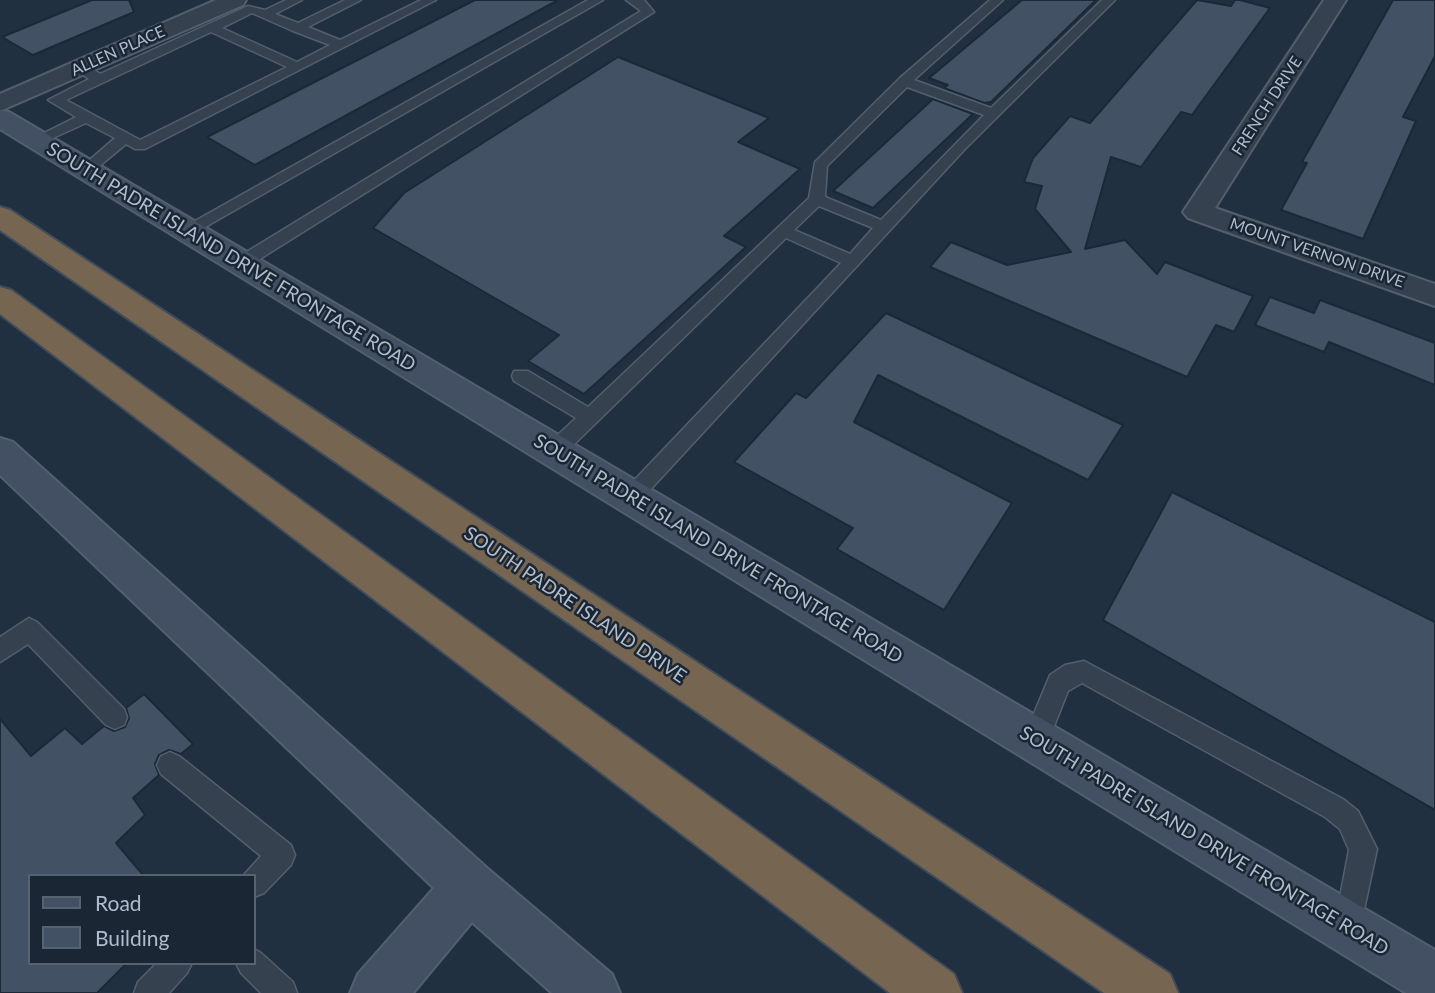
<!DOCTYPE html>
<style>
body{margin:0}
#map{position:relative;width:1435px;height:993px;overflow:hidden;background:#213040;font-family:Lato,sans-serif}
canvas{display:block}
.legend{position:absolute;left:28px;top:874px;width:228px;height:91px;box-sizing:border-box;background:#1a2634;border:2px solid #566270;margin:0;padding:9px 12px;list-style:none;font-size:21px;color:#b1bccb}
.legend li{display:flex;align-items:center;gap:14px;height:35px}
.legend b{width:35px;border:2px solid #566270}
</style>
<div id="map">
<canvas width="1435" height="993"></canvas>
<ul class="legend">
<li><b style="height:9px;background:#435063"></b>Road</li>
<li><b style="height:19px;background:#425264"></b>Building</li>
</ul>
</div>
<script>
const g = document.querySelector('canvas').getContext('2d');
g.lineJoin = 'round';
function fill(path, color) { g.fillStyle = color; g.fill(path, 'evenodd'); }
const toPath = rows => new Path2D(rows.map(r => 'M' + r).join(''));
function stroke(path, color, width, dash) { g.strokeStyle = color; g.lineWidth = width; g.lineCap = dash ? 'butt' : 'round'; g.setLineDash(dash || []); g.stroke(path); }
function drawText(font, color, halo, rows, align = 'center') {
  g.font = font + ' Lato,sans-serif'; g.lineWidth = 5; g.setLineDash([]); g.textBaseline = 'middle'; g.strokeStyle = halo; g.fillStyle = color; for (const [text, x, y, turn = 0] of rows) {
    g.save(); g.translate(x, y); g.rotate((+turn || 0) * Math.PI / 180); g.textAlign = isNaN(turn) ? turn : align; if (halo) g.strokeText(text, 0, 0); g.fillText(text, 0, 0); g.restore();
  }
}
const building = toPath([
 [92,0,129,0,134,12,33,55,2,37,92,0],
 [475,0,558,0,255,165,207,137,475,0],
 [1022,0,1096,0,991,102,984,103,944,88,948,85,929,78,1022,0],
 [1197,0,1231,6,1235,0,1240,0,1270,8,1192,115,1181,112,1141,167,1111,157,1085,249,1125,240,1157,274,1165,262,1253,296,1234,332,1216,325,1187,377,930,267,951,242,1007,265,1071,252,1035,209,1042,186,1024,182,1033,158,1070,116,1090,123,1197,0],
 [1393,0,1435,0,1435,56,1403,117,1416,121,1363,239,1281,210,1307,163,1302,162,1393,0],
 [618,57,769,118,738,142,800,169,724,236,746,247,584,394,528,361,559,335,373,228,404,193,618,57],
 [933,99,973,114,873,208,833,191,933,99],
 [1270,297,1314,313,1320,300,1435,343,1435,385,1329,342,1324,352,1255,325,1270,297],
 [886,313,1123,425,1088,480,878,375,854,422,1012,503,944,610,837,549,853,528,734,462,796,393,806,398,886,313],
 [1172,492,1435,622,1435,810,1103,620,1172,492],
 [144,694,193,744,181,754,169,750,159,755,155,764,159,775,133,798,145,815,116,843,144,876,30,876,30,963,127,963,97,993,0,993,0,719,31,756,65,728,82,744,104,726,114,731,125,727,129,718,126,708,144,694]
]);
fill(building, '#425264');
stroke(building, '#1c2836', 2);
const lane = toPath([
 [286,0,302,0,275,14,298,23,345,0,361,0,308,27,340,40,421,0,436,0,145,149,135,149,126,144,91,173,86,175,78,170,115,138,86,123,42,143,37,144,30,140,76,117,48,100,89,79,76,70,76,64,86,64,100,74,248,6,265,10,286,0],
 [252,13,293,31,330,45,297,62,222,28,252,13],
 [211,32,287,67,140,140,66,100,211,32],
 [588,0,603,0,193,234,181,234,179,230,588,0],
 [626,0,644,0,654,12,247,267,235,267,233,263,235,259,641,11,626,0],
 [990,0,1003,0,914,80,991,108,1102,0,1115,0,965,149,638,503,631,506,624,503,620,497,624,491,841,263,786,238,561,457,547,457,544,451,547,445,576,418,514,381,512,376,514,371,528,371,588,407,809,198,815,162,900,78,990,0],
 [907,87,984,115,881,220,825,197,827,166,907,87],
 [819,206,873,228,850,254,794,230,819,206],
 [29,618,37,622,124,709,127,717,124,725,115,729,106,725,28,644,0,662,0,637,29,618],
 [1084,661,1343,799,1358,811,1377,849,1358,938,1348,942,1338,938,1334,928,1349,850,1340,829,1325,817,1082,683,1068,691,1045,749,1036,752,1027,749,1023,740,1050,675,1065,665,1084,661],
 [170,752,179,756,291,845,295,855,291,865,264,893,254,897,254,876,243,876,261,856,161,774,157,765,161,756,170,752],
 [254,949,261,953,293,982,297,993,261,993,241,973,236,963,254,963,254,949],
 [157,963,192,963,187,973,169,993,134,993,138,982,157,963]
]);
const street = toPath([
 [216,0,246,0,243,5,0,111,0,94,216,0],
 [1324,0,1346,0,1215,208,1435,284,1435,306,1188,218,1183,212,1324,0]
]);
const secondary = toPath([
 [0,110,9,112,1435,950,1435,993,1406,993,0,129,0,110],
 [0,438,13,442,487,868,612,974,620,993,552,993,472,922,413,993,350,993,358,974,434,888,0,475,0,438]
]);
const highway = toPath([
 [0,207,10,210,1170,974,1178,993,1104,993,0,230,0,207],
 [0,287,11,290,954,974,962,993,890,993,0,314,0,287]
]);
stroke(lane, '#535f6d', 3);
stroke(street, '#535f6d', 4);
stroke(secondary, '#535f6d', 4);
stroke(highway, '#404c5a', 4);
fill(lane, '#35414f');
fill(street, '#35414f');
fill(secondary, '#435063');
fill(highway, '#766651');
drawText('16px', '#b1bccb', '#1a2634', [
 ["ALLEN PLACE",118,51,-24],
 ["FRENCH DRIVE",1267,106,-57],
 ["MOUNT VERNON DRIVE",1317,253,19]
]);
drawText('19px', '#b1bccb', '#1a2634', [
 ["SOUTH PADRE ISLAND DRIVE FRONTAGE ROAD",231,257,31],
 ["SOUTH PADRE ISLAND DRIVE FRONTAGE ROAD",718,549,31],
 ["SOUTH PADRE ISLAND DRIVE",575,605,34],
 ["SOUTH PADRE ISLAND DRIVE FRONTAGE ROAD",1204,841,31]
]);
</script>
